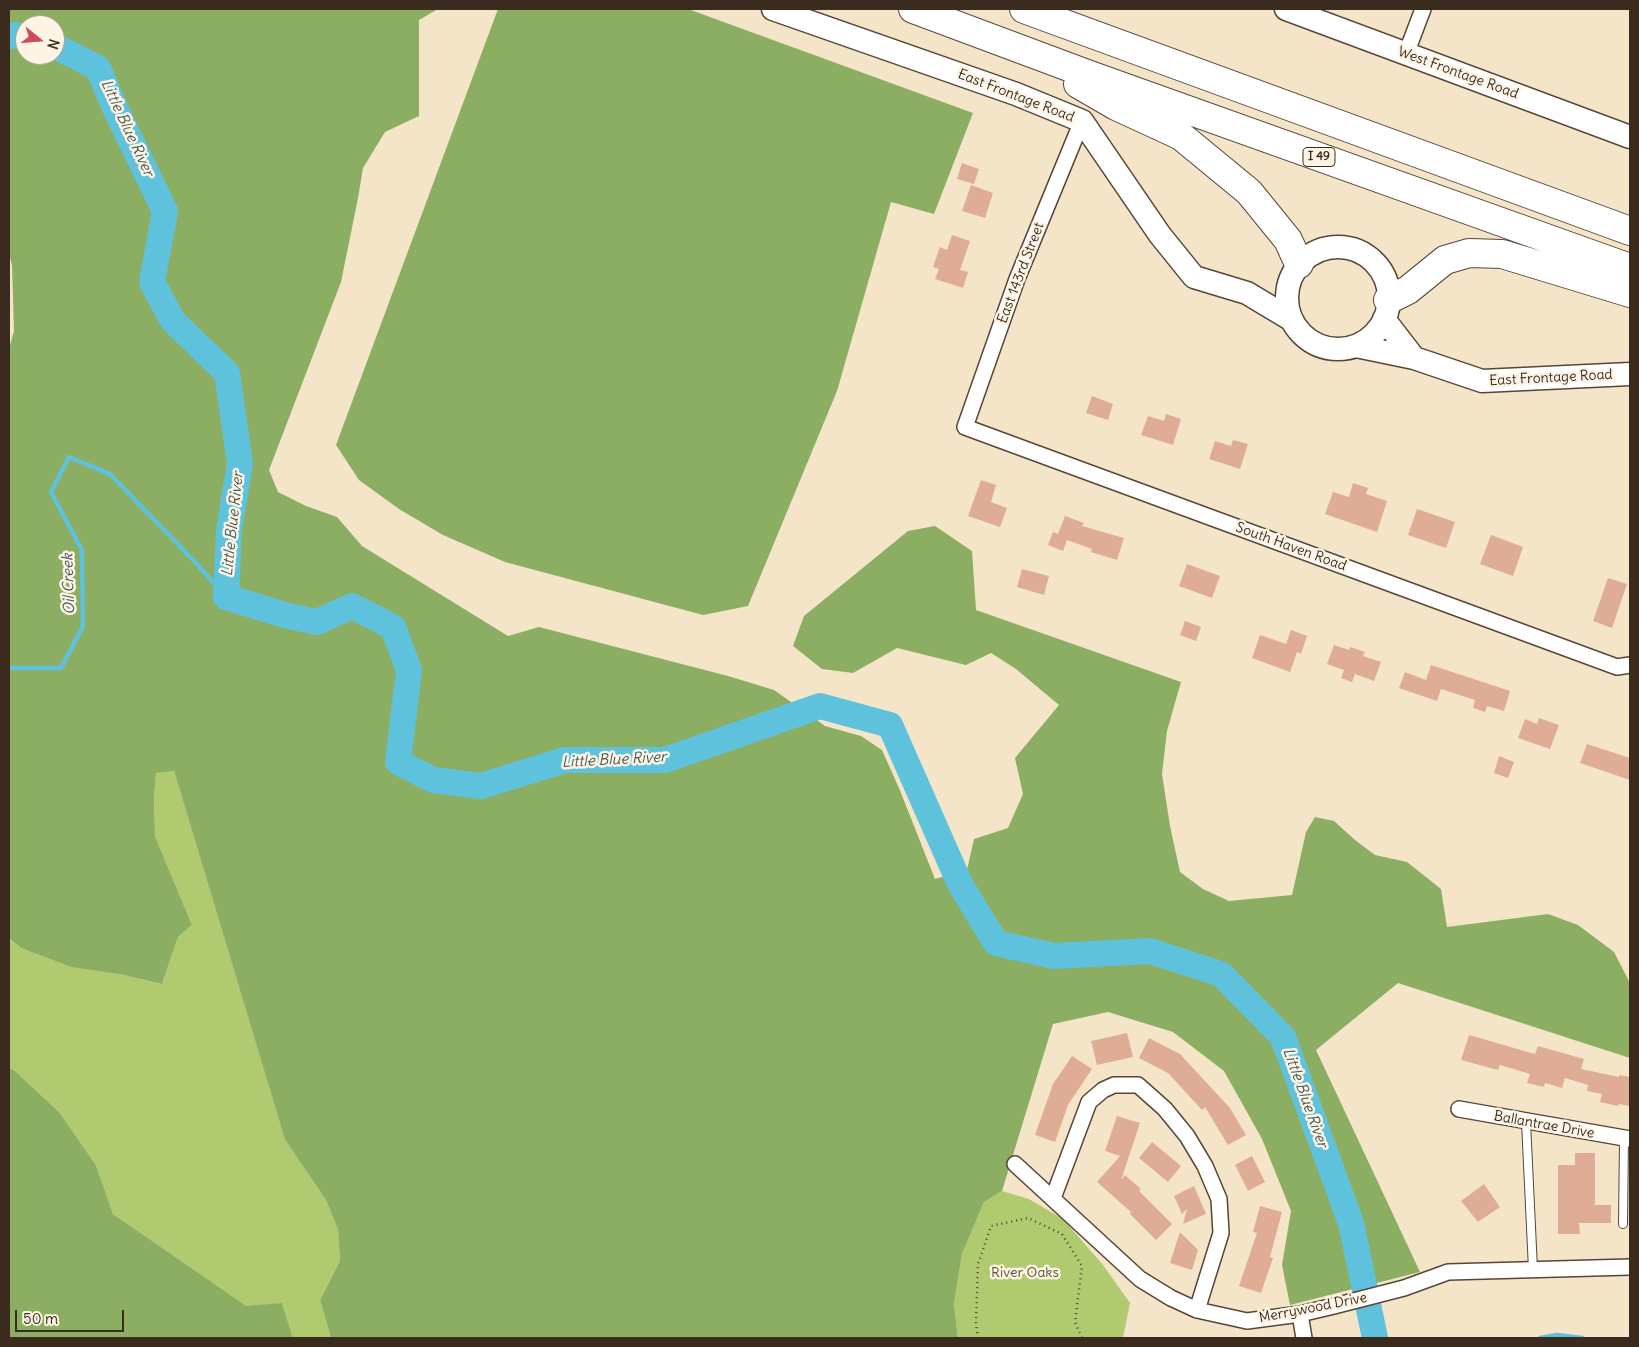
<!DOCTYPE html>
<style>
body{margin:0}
#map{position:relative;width:1639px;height:1347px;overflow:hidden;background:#f4e5c9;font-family:Delius,sans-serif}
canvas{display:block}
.frame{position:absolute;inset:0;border:10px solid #3b2a1e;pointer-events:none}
.north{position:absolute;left:15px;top:15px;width:50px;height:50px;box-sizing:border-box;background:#fcf5e5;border:1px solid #afa495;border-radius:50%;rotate:107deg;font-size:14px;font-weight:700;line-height:20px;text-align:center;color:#3b2a1e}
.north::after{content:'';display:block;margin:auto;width:18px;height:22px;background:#d1495b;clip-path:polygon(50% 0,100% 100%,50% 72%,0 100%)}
.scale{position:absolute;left:15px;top:1310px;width:109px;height:22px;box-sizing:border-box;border:2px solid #3b2a1e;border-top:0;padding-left:6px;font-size:15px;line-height:18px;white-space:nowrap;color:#3b2a1e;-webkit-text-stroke:4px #fcf5e5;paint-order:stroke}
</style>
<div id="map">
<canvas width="1639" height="1347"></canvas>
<div class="frame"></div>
<div class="north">N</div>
<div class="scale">50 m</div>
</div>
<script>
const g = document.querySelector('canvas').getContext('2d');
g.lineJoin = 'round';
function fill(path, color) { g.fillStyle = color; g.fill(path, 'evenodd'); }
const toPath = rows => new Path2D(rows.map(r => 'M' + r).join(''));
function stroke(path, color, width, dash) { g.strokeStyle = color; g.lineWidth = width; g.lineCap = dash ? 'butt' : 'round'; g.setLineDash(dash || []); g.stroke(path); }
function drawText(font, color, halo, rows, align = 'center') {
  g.font = font + ' Delius,sans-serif'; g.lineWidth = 5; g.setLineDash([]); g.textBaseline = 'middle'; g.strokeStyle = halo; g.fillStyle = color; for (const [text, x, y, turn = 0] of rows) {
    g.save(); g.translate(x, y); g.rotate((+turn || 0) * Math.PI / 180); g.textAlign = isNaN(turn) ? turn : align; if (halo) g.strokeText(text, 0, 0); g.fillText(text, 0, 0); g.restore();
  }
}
fill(toPath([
 [174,771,285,1140,326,1200,338,1230,340,1261,320,1300,331,1338,293,1338,282,1303,246,1307,113,1214,96,1165,59,1112,15,1071,9,1068,9,938,21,948,119,974,162,984,178,937,192,925,155,836,154,799,156,772],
 [1002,1191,1029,1199,1063,1219,1103,1265,1130,1303,1123,1338,958,1338,954,1304,962,1254,984,1202]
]), '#b0ca70');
fill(toPath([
 [9,9,438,9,419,20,419,116,385,132,363,168,358,198,341,282,269,470,278,492,306,506,337,517,362,546,508,636,539,627,728,676,774,690,825,726,861,736,882,750,899,788,935,879,967,870,974,839,1008,828,1023,794,1015,758,1059,705,1016,669,991,653,966,665,897,648,853,673,822,669,793,646,804,616,908,531,935,526,972,551,976,610,1181,682,1167,731,1162,774,1170,826,1180,872,1203,889,1229,901,1292,895,1306,832,1315,817,1334,821,1355,840,1375,855,1407,862,1441,889,1447,927,1548,914,1578,925,1614,952,1630,983,1630,1058,1398,983,1316,1050,1420,1272,1290,1305,1282,1265,1291,1211,1262,1139,1224,1071,1173,1032,1108,1012,1053,1024,1002,1191,984,1202,962,1254,954,1304,958,1338,331,1338,320,1300,340,1261,338,1230,326,1200,285,1140,174,771,156,773,154,799,155,836,192,925,178,937,162,984,119,974,72,967,21,948,9,938,9,349,14,331,12,265,9,254],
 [25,25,55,25,55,55,25,55],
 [498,9,688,9,973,113,934,214,891,202,837,391,748,606,703,615,505,562,443,535,399,509,359,480,336,445],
 [9,1068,15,1071,59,1112,96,1165,113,1214,246,1306,282,1303,293,1338,9,1338]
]), '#8cae62');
stroke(toPath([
 [9,668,61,668,83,626,82,550,51,492,69,457,110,474,197,564,226,597],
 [1540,1338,1557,1335,1582,1338]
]), '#5fc2dd', 4.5);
stroke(toPath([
 [9,36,15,35,25,38],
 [55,46,98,68,115,108,165,211,152,282,173,321,227,373,240,463,229,530,226,597,288,616,317,622,352,606,393,627,409,670,398,762,433,780,481,786,565,760,665,760,820,706,890,725,960,884,996,943,1054,956,1150,951,1221,974,1283,1037,1351,1223,1375,1338]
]), '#5fc2dd', 26);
fill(toPath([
 [962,163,979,169,974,184,957,179],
 [971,185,993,193,985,218,962,211],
 [952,235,970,241,960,270,968,272,963,288,935,279,939,269,933,267,940,247,947,250],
 [1092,396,1113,404,1108,420,1086,413],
 [1166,414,1181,419,1173,445,1141,435,1148,416,1164,421],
 [1233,440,1248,444,1240,469,1209,459,1215,441,1231,446],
 [981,480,996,485,991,502,1007,508,1000,527,968,516],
 [1353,483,1368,488,1366,494,1387,501,1377,532,1325,514,1333,492,1349,497],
 [1417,509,1455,522,1446,548,1408,535],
 [1065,516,1084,523,1082,526,1124,538,1117,560,1091,552,1092,549,1067,540,1063,551,1048,545,1053,532,1058,534],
 [1491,535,1523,547,1513,576,1480,564],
 [1187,564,1220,576,1212,598,1179,586],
 [1022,569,1049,576,1044,595,1017,587],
 [1608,578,1627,584,1612,628,1593,621],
 [1185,621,1201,627,1196,641,1180,635],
 [1291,630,1307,636,1301,654,1297,652,1290,672,1252,658,1260,635,1286,644],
 [1334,645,1349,650,1350,647,1365,652,1363,656,1381,662,1374,681,1355,674,1352,682,1341,678,1344,670,1327,664],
 [1431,665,1510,691,1504,711,1487,706,1485,712,1473,708,1475,700,1441,689,1437,701,1399,688,1405,672,1426,680],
 [1539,718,1559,725,1550,749,1518,738,1525,719,1537,724],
 [1587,744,1630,758,1630,780,1580,763],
 [1499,756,1514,762,1508,778,1494,773],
 [1127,1033,1133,1057,1097,1065,1091,1041],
 [1469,1035,1535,1054,1538,1046,1584,1059,1581,1069,1619,1077,1619,1075,1630,1077,1630,1106,1619,1104,1618,1106,1600,1102,1602,1094,1587,1091,1588,1085,1565,1078,1562,1088,1545,1083,1544,1087,1527,1083,1530,1074,1500,1065,1498,1070,1461,1060],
 [1149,1038,1180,1054,1230,1108,1246,1135,1228,1145,1205,1107,1202,1110,1168,1073,1139,1058],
 [1072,1056,1092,1069,1068,1105,1055,1142,1035,1135,1053,1084],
 [1117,1116,1140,1123,1121,1180,1125,1175,1141,1189,1139,1191,1172,1224,1156,1240,1130,1214,1131,1212,1097,1182,1120,1156,1105,1151],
 [1152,1142,1181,1166,1168,1182,1139,1158],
 [1575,1153,1595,1153,1595,1205,1611,1205,1611,1223,1579,1223,1580,1234,1558,1234,1558,1165,1575,1165],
 [1252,1156,1265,1182,1248,1191,1235,1165],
 [1484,1184,1500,1207,1478,1222,1461,1201],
 [1194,1186,1206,1214,1183,1224,1187,1209,1182,1214,1174,1196],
 [1260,1206,1282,1212,1270,1257,1273,1258,1261,1293,1239,1286,1257,1233,1253,1232],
 [1180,1232,1198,1250,1192,1270,1170,1263]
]), '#dfad95');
const lane = toPath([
 [1526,1122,1533,1269],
 [1623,1224,1624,1138]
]);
const street = toPath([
 [1406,54,1423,9],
 [1082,121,1017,279,965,427,1617,667,1630,665],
 [1459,1109,1630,1139],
 [1015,1164,1140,1279,1171,1298,1197,1310,1247,1321,1300,1314,1334,1306,1404,1288,1448,1272,1630,1267],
 [1053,1198,1089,1102,1103,1090,1114,1085,1138,1085,1165,1109,1187,1136,1205,1166,1219,1199,1221,1233,1197,1310],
 [1300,1314,1304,1338]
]);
const secondary = toPath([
 [773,9,1016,94,1082,121,1160,235,1194,277,1247,293,1292,320],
 [1286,9,1630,137],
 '1287 298a51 51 0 1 1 102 0a51 51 0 1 1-102 0Z',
 [1384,319,1414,358],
 [1356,346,1414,358,1482,381,1630,374]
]);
const highway = toPath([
 [913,9,1090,75,1630,268],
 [1024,9,1630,231],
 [1078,84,1116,106,1181,136,1249,192,1288,240,1299,264],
 [1388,300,1408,290,1445,260,1469,253,1502,254,1630,293]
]);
stroke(lane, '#574638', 10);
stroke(street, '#574638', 18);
stroke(secondary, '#574638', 25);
stroke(highway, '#574638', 30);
stroke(toPath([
 [978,1338,976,1323,978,1264,991,1226,1028,1218,1062,1234,1082,1266,1075,1322,1082,1338]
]), '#574638', 2.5, [1, 4]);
stroke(lane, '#fff', 8);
stroke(street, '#fff', 15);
stroke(secondary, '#fff', 22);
stroke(highway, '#fff', 28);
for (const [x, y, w] of [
 [1319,157,32]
]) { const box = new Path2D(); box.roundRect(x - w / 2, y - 9.5, w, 19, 4); g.fillStyle = '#fcf5e5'; g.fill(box); stroke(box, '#3b2a1e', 1); }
drawText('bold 12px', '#3b2a1e', null, [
 ["I 49",1319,157]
]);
drawText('14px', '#3b2a1e', '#fcf5e5', [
 ["West Frontage Road",1458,73,20],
 ["East Frontage Road",1016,96,21],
 ["East 143rd Street",1021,273,-69],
 ["East Frontage Road",1551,378,-3],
 ["South Haven Road",1291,547,20],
 ["Ballantrae Drive",1544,1125,10],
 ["Merrywood Drive",1313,1308,-11]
]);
drawText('14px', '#585232', '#fcf5e5', [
 ["River Oaks",1025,1273]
]);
drawText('italic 15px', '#465857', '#fcf5e5', [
 ["Little Blue River",127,128,65],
 ["Little Blue River",233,524,-84],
 ["Oil Creek",69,584,-92],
 ["Little Blue River",614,760,-3],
 ["Little Blue River",1305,1098,70]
]);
</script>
